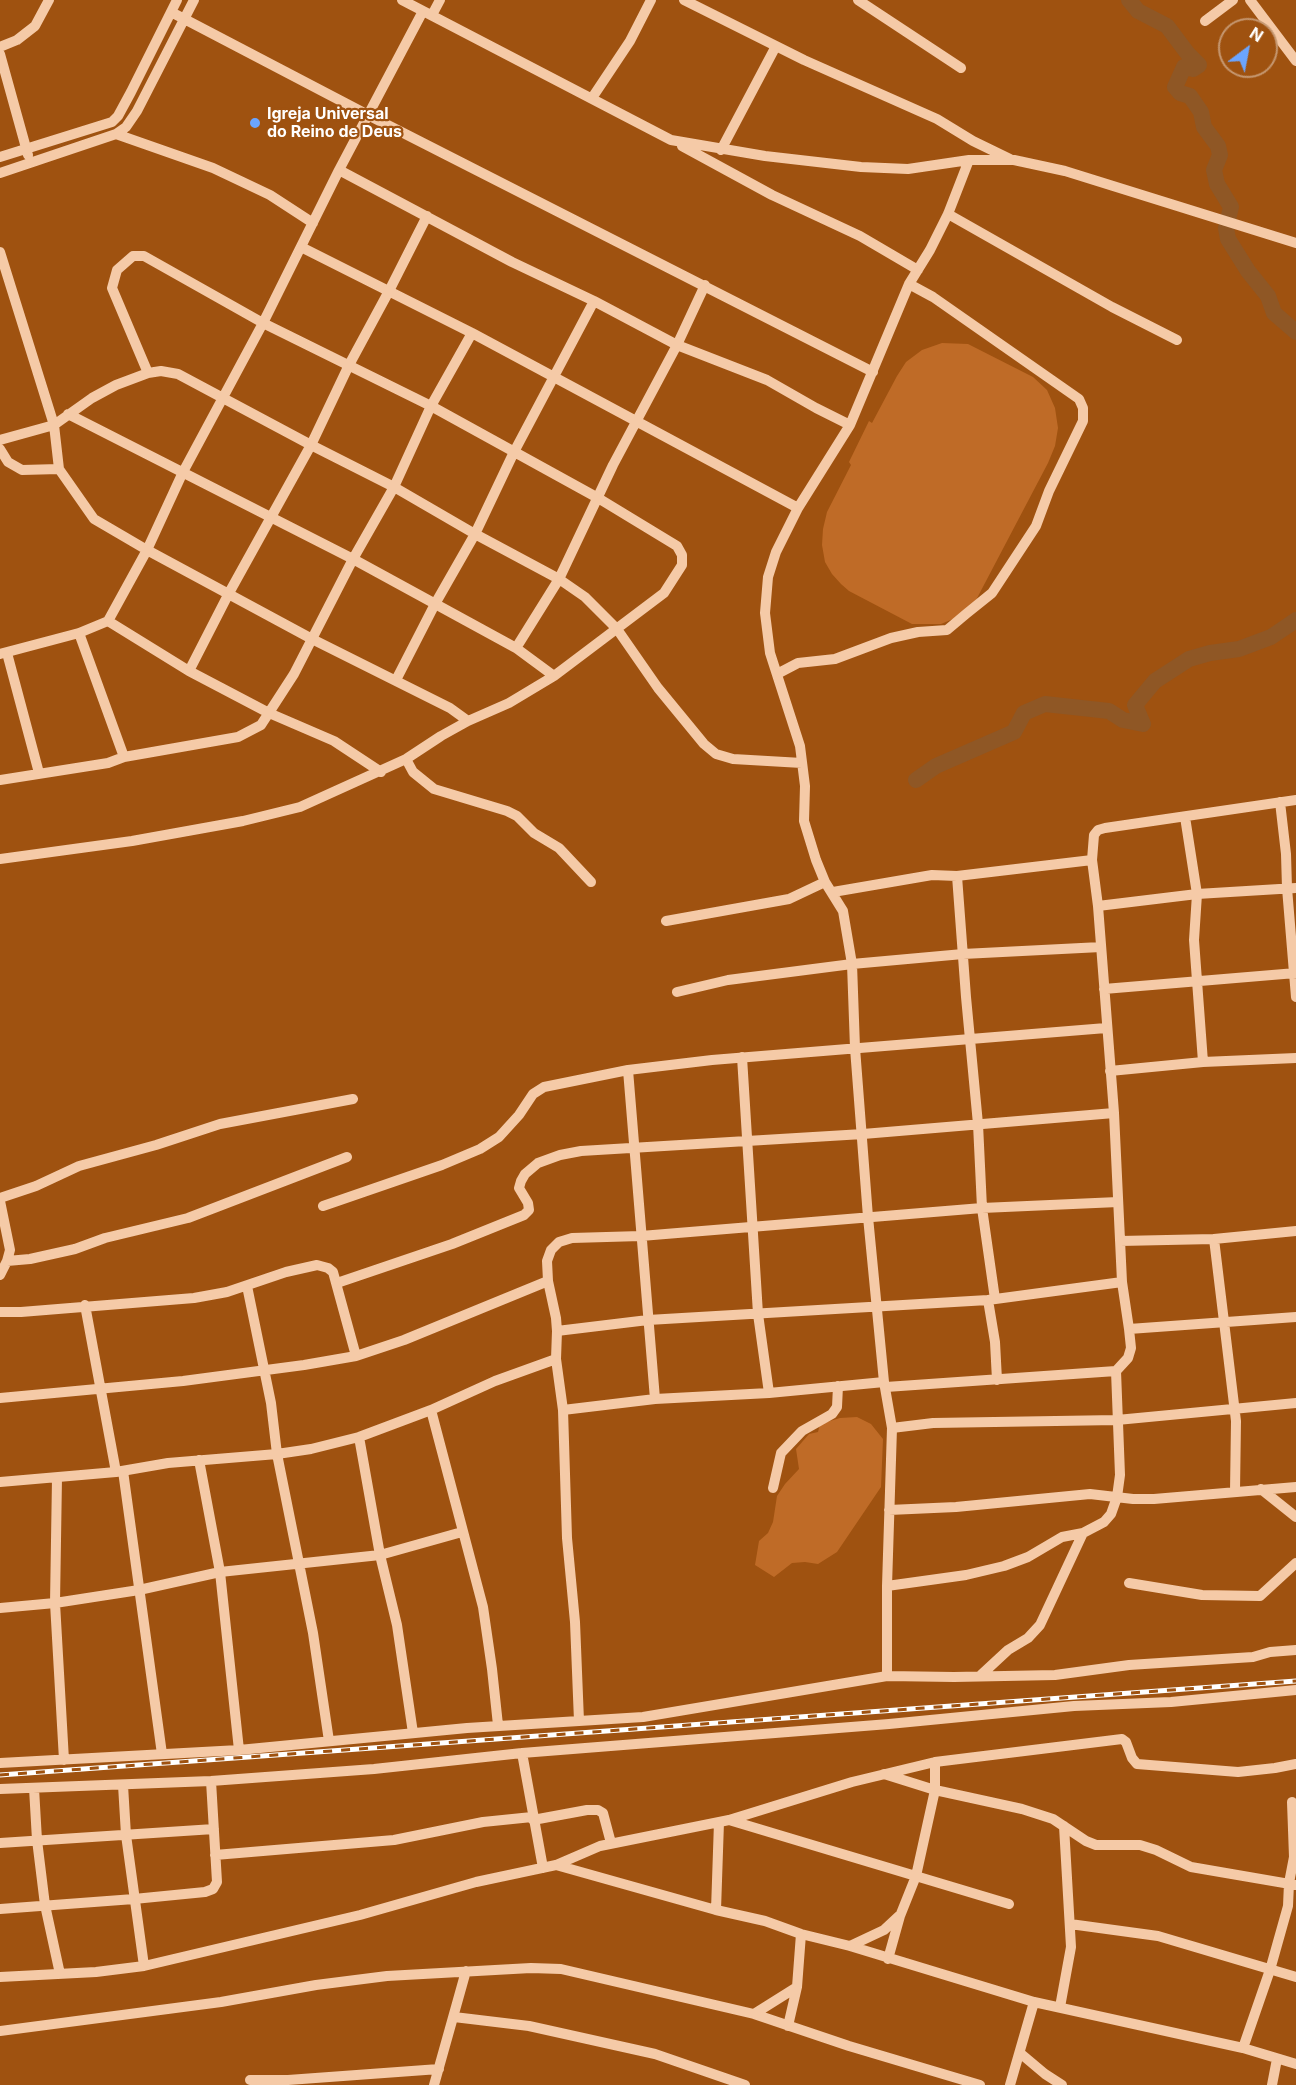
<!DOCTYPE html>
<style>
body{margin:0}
#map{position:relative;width:1296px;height:2085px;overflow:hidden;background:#9f5210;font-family:Inter,sans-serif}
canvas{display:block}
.north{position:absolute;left:1218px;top:18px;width:60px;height:60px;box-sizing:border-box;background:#9f5210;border:2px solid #c59770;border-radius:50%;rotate:32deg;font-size:16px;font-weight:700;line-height:24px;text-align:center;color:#fff}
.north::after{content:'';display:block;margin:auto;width:21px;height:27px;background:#6ba5ff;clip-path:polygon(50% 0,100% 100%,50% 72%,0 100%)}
</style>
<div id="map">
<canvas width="1296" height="2085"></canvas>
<div class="north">N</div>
</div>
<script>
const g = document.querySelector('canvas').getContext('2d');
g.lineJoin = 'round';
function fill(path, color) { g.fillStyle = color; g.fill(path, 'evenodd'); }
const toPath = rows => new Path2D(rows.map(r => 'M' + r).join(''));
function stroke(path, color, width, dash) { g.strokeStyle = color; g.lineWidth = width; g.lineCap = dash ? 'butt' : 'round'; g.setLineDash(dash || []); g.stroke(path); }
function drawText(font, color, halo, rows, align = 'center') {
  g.font = font + ' Inter,sans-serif'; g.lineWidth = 4.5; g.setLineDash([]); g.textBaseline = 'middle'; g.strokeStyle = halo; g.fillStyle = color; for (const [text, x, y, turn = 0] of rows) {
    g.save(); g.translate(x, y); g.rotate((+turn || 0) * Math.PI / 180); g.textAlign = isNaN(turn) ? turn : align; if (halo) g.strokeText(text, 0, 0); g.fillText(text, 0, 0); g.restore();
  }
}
fill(toPath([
 [942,343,968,344,1033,377,1047,390,1055,408,1058,428,1055,446,1048,463,975,602,953,619,941,624,912,624,849,591,841,584,832,574,825,562,822,545,823,529,827,512,851,465,849,462,869,421,872,423,897,376,906,362,922,350],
 [857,1417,871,1424,883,1439,881,1487,837,1552,818,1564,805,1562,792,1563,774,1577,755,1565,759,1541,768,1533,773,1522,777,1496,785,1484,799,1469,796,1449,809,1434,818,1432,820,1424,840,1418]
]), '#bf6b27');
stroke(toPath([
 [1129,0,1138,11,1167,26,1188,54,1199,65,1193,69,1184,67,1175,87,1180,93,1190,96,1201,112,1204,127,1218,146,1220,155,1214,170,1217,184,1231,207,1226,228,1228,239,1248,271,1268,296,1274,313,1296,332],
 [916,780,936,766,1014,732,1024,713,1045,704,1109,711,1123,720,1143,724,1135,705,1155,681,1189,659,1210,653,1239,649,1271,637,1296,620]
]), '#8f5725', 16);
stroke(toPath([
 [402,0,671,140,765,156,861,167,908,169,969,160,1014,160,1065,171,1296,243],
 [684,0,804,60,937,119,973,141,1010,159],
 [858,0,961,68],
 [1250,0,1296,61],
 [171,12,368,115,873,372],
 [432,15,440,0],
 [1205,21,1233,0],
 [0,47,17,40,35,26,49,0],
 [0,54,28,155],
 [592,98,630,41,651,0],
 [116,134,213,168,270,195,313,223],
 [682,146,772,195,860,236,918,270],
 [721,150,776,46],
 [0,157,112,122,118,116,131,92,177,0],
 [339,170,512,262,594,301,677,345,767,380,816,408,850,425],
 [0,173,116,134,126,127,137,111,194,0],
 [948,214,1112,307,1177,340],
 [301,247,472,333,798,508],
 [0,252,54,425,59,469,94,519,147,550,312,639,450,708,468,721],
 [68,414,353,559,516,648,554,676],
 [0,440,54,425,92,398,116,385,148,373,161,371,178,374,311,445,394,487,475,534,559,579,585,597,617,629,658,688,704,744,716,754,733,759,802,763],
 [0,449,8,462,22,470,59,469],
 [108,621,189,671,269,713,334,741,381,772],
 [79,633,124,757],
 [516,648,559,579,613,465,677,345,705,285],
 [7,653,39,773],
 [0,654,79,633,108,621,147,550,183,472,263,323,339,170,423,11],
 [189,671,229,593,311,445,349,365,389,291,427,216],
 [777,674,798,663,835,659,891,638,918,632,947,630,966,614,992,593,1036,526,1049,491,1083,421,1083,408,1079,399,933,297,909,284],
 [396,680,435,604,475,534,514,452,594,301],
 [406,759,413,772,434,789,507,811,517,816,534,833,559,848,591,882],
 [0,780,108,763,124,757,238,737,261,725,294,674,353,559,394,487,431,406,472,333],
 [1296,800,1105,828,1098,830,1094,835,1092,860,1098,906,1114,1113,1122,1282,1129,1329,1296,1317],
 [1280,802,1286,854,1287,888,1296,997],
 [1185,817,1197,894,1194,940,1203,1062],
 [0,859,132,841,243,821,300,807,406,759,441,736,468,721,509,703,554,676,664,593,682,565,682,555,677,546,598,498,431,406,263,323,144,256,133,256,117,270,112,288,148,373],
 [957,876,966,997,978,1124,982,1208,995,1299],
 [833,892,932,875,957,876,1092,860],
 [1098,906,1197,894,1296,888],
 [666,921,789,899,825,882],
 [1104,989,1296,973],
 [677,992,728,980,852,964,963,954,1101,947],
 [742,1057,758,1314,769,1393],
 [628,1070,655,1399],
 [1110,1071,1203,1062,1296,1058],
 [0,1198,36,1186,79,1166,156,1145,220,1124,353,1099],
 [0,1201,10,1250,7,1261,0,1275],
 [323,1206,442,1165,480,1149,499,1137,519,1115,533,1094,544,1087,628,1070,712,1060,1106,1028],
 [1214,1239,1236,1421,1235,1491],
 [1120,1241,1214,1239,1296,1231],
 [7,1261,30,1259,75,1249,105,1238,188,1218,347,1157],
 [337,1283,452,1244,524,1215,529,1210,528,1203,519,1188,521,1181,525,1174,538,1163,560,1155,581,1151,863,1134,1114,1113],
 [247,1286,271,1403,277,1454,313,1633,329,1741],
 [988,1300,995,1342,997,1380],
 [85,1305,116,1472],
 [0,1312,21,1312,194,1298,227,1292,286,1272,317,1265,328,1268,333,1272,356,1356],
 [557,1331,556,1318,548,1281,547,1261,551,1250,559,1242,572,1238,641,1236,982,1208,1118,1202],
 [886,1387,1116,1371],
 [0,1398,183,1381,304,1365,356,1356,404,1340,548,1281],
 [431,1410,483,1607,492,1669,498,1725],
 [563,1410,655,1399,769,1393,884,1382],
 [892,1428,933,1423,1117,1420,1296,1403],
 [359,1437,380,1555,397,1625,413,1733],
 [199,1460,220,1572,239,1750],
 [123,1471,162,1754],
 [57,1478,55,1603,64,1760],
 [0,1482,116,1472,168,1463,277,1454,311,1449,359,1437,431,1410,495,1381,556,1359],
 [773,1488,781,1453,802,1431,832,1414,837,1407,838,1386],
 [1261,1489,1296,1517],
 [889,1510,956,1507,1090,1494,1133,1499,1154,1499,1296,1487],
 [1129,1583,1202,1595,1260,1596,1296,1563],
 [887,1586,966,1575,1004,1566,1028,1557,1062,1537,1083,1533,1104,1522,1111,1514,1117,1497,1120,1475,1116,1371,1128,1358,1131,1348,1129,1329],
 [0,1608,55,1603,139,1590,220,1572,380,1555,462,1532],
 [981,1675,1008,1650,1028,1638,1040,1625,1083,1533],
 [887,1676,954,1677,1055,1675,1129,1665,1253,1657,1270,1652,1296,1650],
 [579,1721,575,1622,567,1538,563,1410,556,1359,557,1331,648,1320,988,1300,1122,1282],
 [522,1753,543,1868],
 [0,1763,239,1750,467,1728,643,1717,887,1676,887,1586,892,1428,884,1382,868,1217,855,1048,852,964,843,911,825,882,816,860,804,821,805,786,800,746,770,653,765,613,768,577,776,552,798,508,850,425,909,284,930,250,948,214,969,160],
 [884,1774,935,1790,1022,1809,1053,1819,1086,1841,1096,1845,1140,1845,1156,1850,1191,1867,1296,1885],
 [123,1785,126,1835,144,1966],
 [34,1788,37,1840,45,1905,60,1974],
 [0,1789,211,1781,374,1769,522,1753,889,1724,1074,1706,1171,1702,1296,1690],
 [533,1820,587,1810,598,1810,603,1813,611,1843],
 [729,1820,1009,1904],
 [0,1843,214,1829],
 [215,1855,394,1840,483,1822,532,1817],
 [556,1865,716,1910,765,1921,801,1934,850,1946,1034,2002,1243,2048,1296,2064],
 [0,1909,134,1899,205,1892,213,1889,217,1882,211,1781],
 [716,1910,719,1822],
 [1070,1924,1158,1936,1296,1977],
 [850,1946,884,1930,899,1916],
 [888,1959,900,1916,916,1876,935,1790,935,1762],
 [0,1977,96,1972,144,1966,360,1915,476,1882,556,1865,600,1846,729,1820,852,1782,935,1762,1122,1739,1126,1742,1132,1758,1137,1764,1238,1772,1275,1768,1296,1764],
 [1060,2007,1071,1947,1064,1826],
 [754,2014,797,1987],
 [454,2017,529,2026,655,2054,745,2085],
 [788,2026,797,1987,801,1934],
 [0,2031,221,2002,316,1985,387,1976,531,1968,561,1969,754,2014,849,2046,980,2085],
 [1243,2048,1270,1970,1288,1906,1289,1883,1294,1857,1292,1802],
 [1020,2053,1045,2074,1062,2085],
 [250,2080,288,2080,439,2069],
 [434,2085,466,1971],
 [1010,2085,1034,2002],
 [1272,2085,1277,2059]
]), '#f5caa7', 10);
const rail = toPath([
 [0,1775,1296,1681]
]);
stroke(rail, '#fff', 5);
stroke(rail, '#9f5210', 3, [9]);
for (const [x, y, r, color] of [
 [255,123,6,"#6ba5ff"]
]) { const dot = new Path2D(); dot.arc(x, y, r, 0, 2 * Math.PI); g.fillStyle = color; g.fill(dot); stroke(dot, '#9f5210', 2); }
drawText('bold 16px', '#fff', '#9f5210', [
 ["Igreja Universal",267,114],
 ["do Reino de Deus",267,132]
], 'left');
</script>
